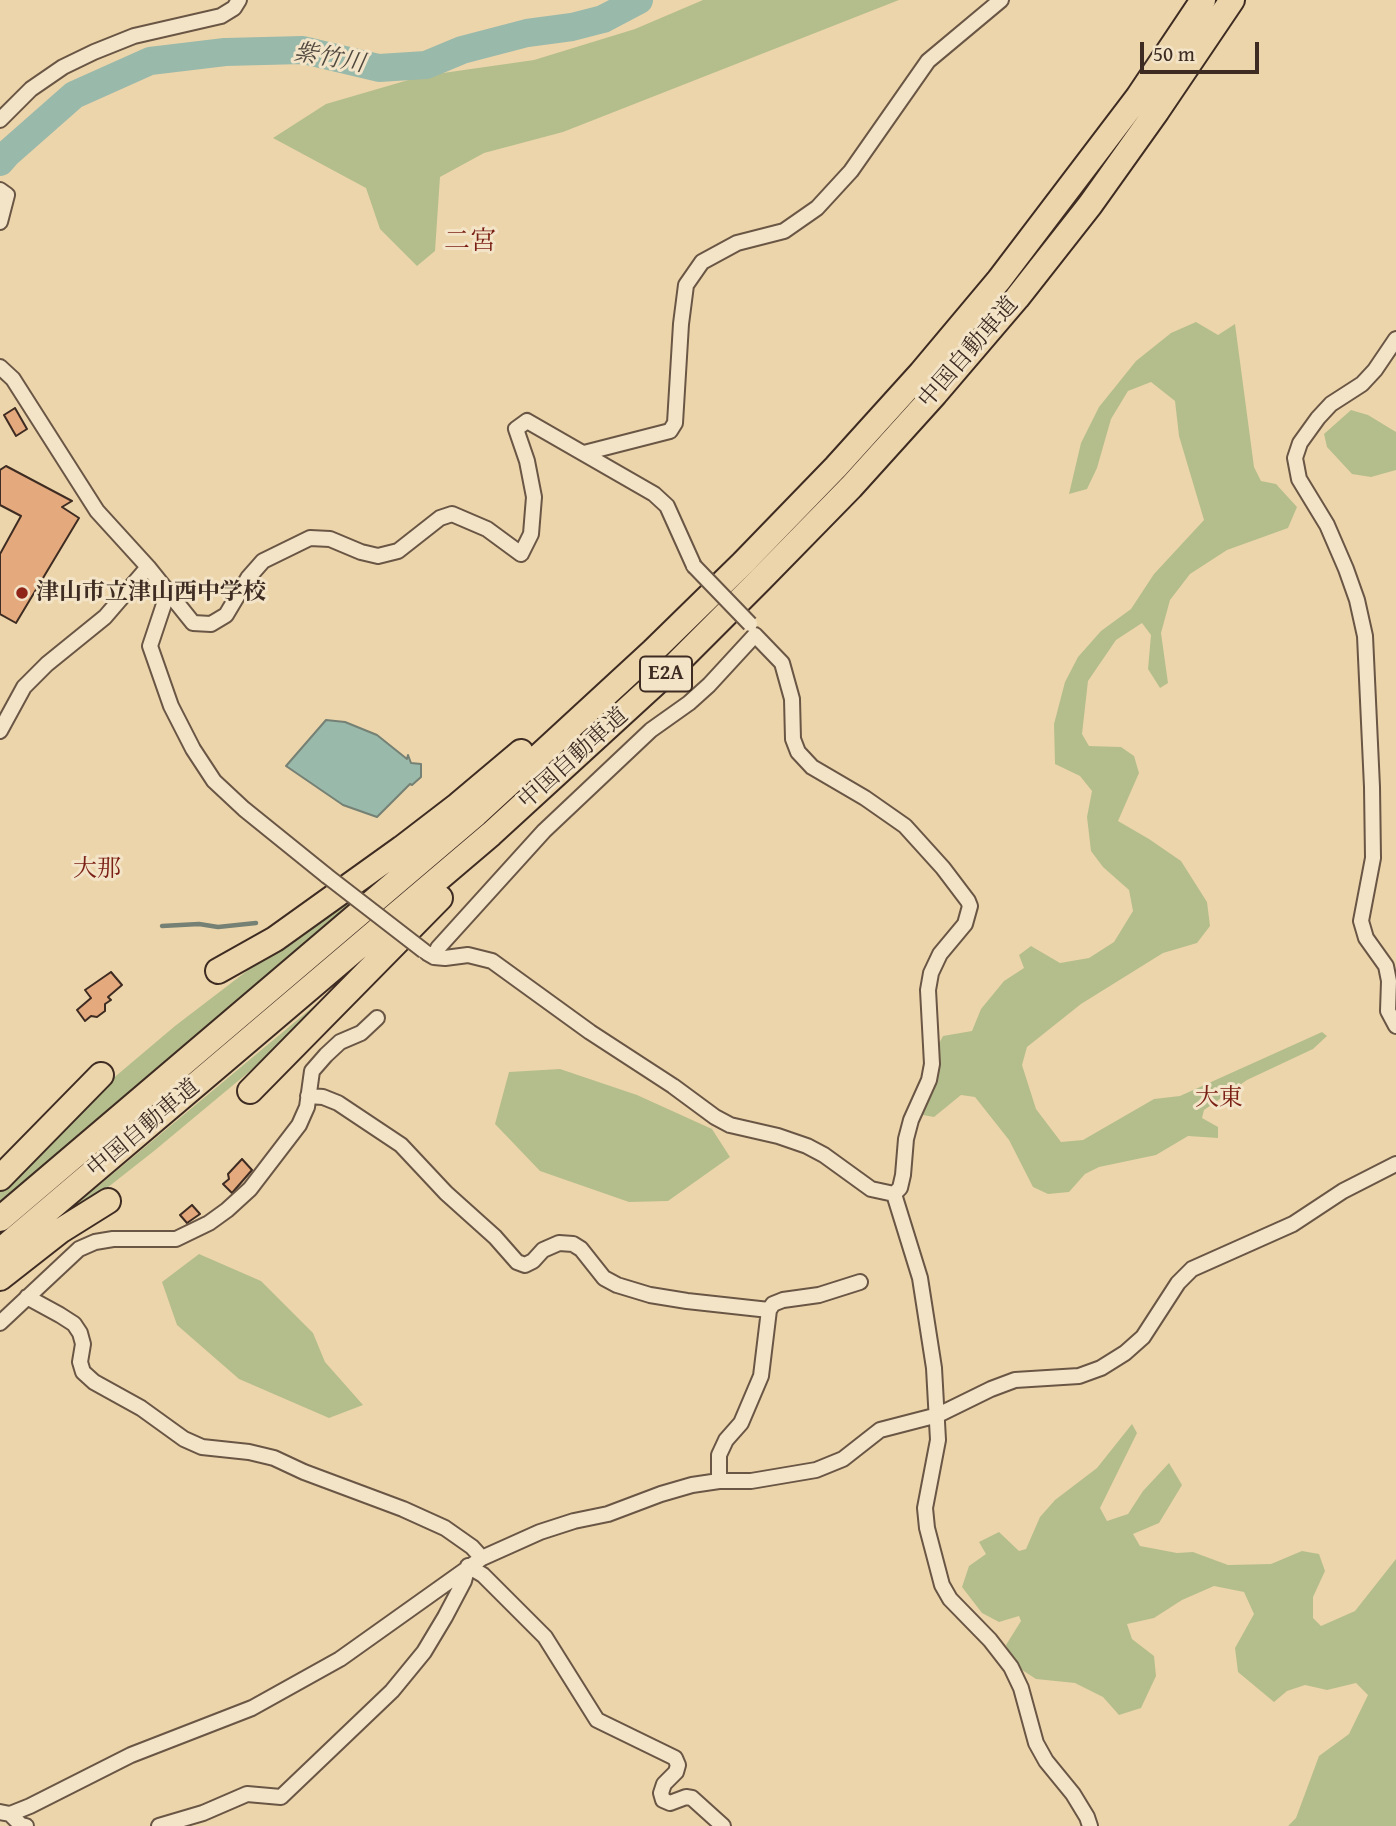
<!DOCTYPE html>
<meta charset="utf-8">
<style>
body{margin:0}
#map{position:relative;width:1396px;height:1826px;overflow:hidden;background:#edd5ab;font-family:"Gentium Book Plus",serif}
canvas{display:block}
.scale{position:absolute;left:1140px;top:42px;width:119px;height:32px;box-sizing:border-box;border:4px solid #3e2c23;border-top:0;padding-left:9px;font-size:21px;line-height:24px;white-space:nowrap;color:#3e2c23;-webkit-text-stroke:5px #f3e4c8;paint-order:stroke}
</style>
<div id="map">
<canvas width="1396" height="1826"></canvas>
<div class="scale">50 m</div>
</div>
<script>
const g = document.querySelector('canvas').getContext('2d');
g.lineJoin = 'round';
function fill(path, color) { g.fillStyle = color; g.fill(path, 'evenodd'); }
const toPath = rows => new Path2D(rows.map(r => 'M' + r).join(''));
function stroke(path, color, width, dash) { g.strokeStyle = color; g.lineWidth = width; g.lineCap = dash ? 'butt' : 'round'; g.setLineDash(dash || []); g.stroke(path); }
function drawText(font, color, halo, rows, align = 'center') {
  g.font = font + ' "Gentium Book Plus","Noto Serif JP",serif'; g.lineWidth = 6; g.setLineDash([]); g.textBaseline = 'middle'; g.strokeStyle = halo; g.fillStyle = color; for (const [text, x, y, turn = 0] of rows) {
    g.save(); g.translate(x, y); g.rotate((+turn || 0) * Math.PI / 180); g.textAlign = isNaN(turn) ? turn : align; if (halo) g.strokeText(text, 0, 0); g.fillText(text, 0, 0); g.restore();
  }
}
fill(toPath([
 [703,0,899,0,563,132,484,153,440,177,435,251,417,266,380,229,366,188,273,138,326,104,422,76,534,60,635,29],
 [1196,322,1218,335,1235,324,1254,467,1261,481,1276,484,1297,507,1288,528,1227,550,1190,574,1170,600,1161,633,1168,683,1160,688,1148,669,1151,635,1142,623,1116,640,1088,681,1082,734,1089,746,1121,747,1134,756,1139,773,1118,821,1149,839,1181,861,1207,902,1210,926,1197,943,1163,953,1081,1004,1027,1047,1022,1065,1036,1109,1061,1142,1083,1140,1154,1099,1180,1096,1322,1032,1327,1036,1313,1049,1247,1080,1204,1110,1202,1118,1218,1127,1218,1138,1188,1136,1156,1155,1099,1167,1085,1174,1069,1192,1048,1194,1033,1187,1009,1140,975,1097,961,1095,934,1117,923,1115,934,1081,936,1049,943,1036,972,1031,981,1009,1004,981,1024,968,1019,955,1031,946,1060,963,1089,958,1114,942,1133,911,1129,890,1103,867,1091,851,1087,817,1092,791,1080,776,1055,764,1054,724,1065,682,1078,657,1101,631,1131,609,1154,574,1204,520,1179,436,1175,401,1151,382,1128,391,1111,419,1097,468,1087,489,1069,494,1081,443,1099,407,1136,361,1171,333],
 [1351,410,1368,415,1396,432,1396,470,1371,477,1352,474,1327,447,1324,434],
 [397,865,0,1204,0,1185,104,1086,175,1026,273,951],
 [344,981,280,1046,154,1151,18,1258,60,1218],
 [560,1069,637,1095,712,1129,730,1157,668,1201,629,1202,540,1171,495,1124,509,1072],
 [199,1254,261,1281,313,1333,325,1362,363,1405,329,1418,239,1379,177,1325,162,1282],
 [1132,1424,1137,1433,1100,1508,1107,1521,1128,1514,1143,1491,1169,1463,1182,1485,1159,1523,1133,1534,1140,1546,1177,1553,1193,1552,1228,1565,1271,1564,1302,1551,1319,1554,1325,1571,1313,1597,1313,1618,1321,1626,1355,1611,1396,1559,1396,1826,1288,1826,1296,1818,1319,1756,1349,1734,1368,1695,1356,1683,1327,1690,1305,1685,1287,1691,1274,1702,1238,1672,1235,1648,1254,1614,1244,1592,1214,1586,1182,1600,1154,1618,1127,1624,1132,1639,1154,1656,1156,1676,1141,1708,1119,1715,1103,1697,1075,1683,1036,1679,1016,1666,1006,1645,1021,1621,1019,1616,999,1622,982,1613,962,1587,969,1566,986,1554,979,1542,999,1532,1019,1551,1026,1549,1040,1517,1055,1500,1097,1468]
]), '#b4be8c');
const water = toPath([
 [326,720,345,722,377,735,407,759,408,755,411,763,421,764,421,777,412,785,410,784,377,817,343,805,286,766,326,720]
]);
fill(water, '#99b9aa');
stroke(water, '#758174', 2);
stroke(toPath([
 [162,926,199,924,218,927,256,923]
]), '#758174', 4.5);
stroke(toPath([
 [0,162,7,154,74,95,150,61,225,52,303,50,379,68,426,65,462,50,527,33,572,27,603,19,639,0]
]), '#99b9aa', 28);
const building = toPath([
 [15,408,27,429,16,436,4,415,15,408],
 [6,466,72,501,62,507,79,518,16,623,0,614,0,554,21,516,0,505,0,470,6,466],
 [111,972,122,985,108,997,111,1000,105,1004,105,1011,97,1017,91,1016,85,1021,77,1010,91,998,85,990,111,972],
 [242,1159,252,1170,232,1193,223,1184,229,1179,228,1174,242,1159],
 [192,1205,200,1214,187,1223,180,1215,192,1205]
]);
fill(building, '#e4a97c');
stroke(building, '#3e2c23', 2);
const minor = toPath([
 [0,120,31,89,63,67,94,52,134,36,221,16,234,8,239,0],
 [0,190,7,195,0,222],
 [1396,339,1375,370,1362,384,1331,404,1318,418,1300,443,1295,458,1299,479,1327,525,1346,569,1357,600,1365,636,1372,787,1373,858,1361,921,1366,938,1386,966,1389,981,1388,1011,1396,1026],
 [0,367,13,379,97,511,148,567,193,623,211,624,226,615,248,578,263,561,310,538,330,539,361,552,378,556,398,551,440,518,452,514,487,529,521,554,531,534,534,497,527,461,516,429,527,421,654,494,667,506,694,566],
 [584,453,670,431,675,423,681,324,686,285,702,262,737,243,784,231,817,208,851,171,928,61,1001,0],
 [168,592,150,646,171,706,193,749,214,781,244,809,327,876],
 [0,731,24,687,47,664,105,617,148,567],
 [427,953,434,957,445,958,468,955,492,961,590,1032,673,1086,715,1117,730,1125,778,1136,807,1146,824,1155,871,1189,894,1194],
 [434,957,438,948,544,831,651,730,689,703,709,685,755,635,782,663,792,699,793,739,798,752,812,767,865,798,905,826,943,868,968,901,970,906,965,924,940,954,931,973,928,990,932,1064,929,1080,911,1120,906,1139,903,1175,900,1188,894,1194],
 [308,1096,323,1097,338,1103,401,1145,446,1193,495,1237,517,1262,525,1265,533,1261,543,1250,559,1243,573,1244,581,1249,604,1278,617,1285,650,1295,687,1301,769,1310],
 [894,1194,920,1278,934,1368,938,1440,925,1508,927,1528,942,1585,950,1599,990,1640,1011,1667,1021,1688,1036,1743,1046,1761,1073,1794,1087,1817,1090,1826],
 [27,1297,60,1315,74,1324,80,1333,83,1344,80,1362,83,1372,94,1382,141,1408,184,1439,202,1447,249,1452,274,1458,304,1472,403,1509,445,1528,472,1547,482,1558],
 [0,1323,79,1249,95,1242,113,1239,176,1239,209,1223,227,1210,250,1189,299,1125,307,1107,312,1071,326,1055,340,1042,361,1033,377,1018],
 [719,1481,719,1455,726,1440,741,1423,761,1376,769,1310,773,1304,783,1300,819,1295,860,1282],
 [468,1566,483,1575,545,1637,597,1720,675,1758,678,1765,676,1772,664,1784,661,1793,663,1800,670,1803,686,1797,692,1798,723,1826],
 [0,1812,10,1814,30,1806,131,1755,252,1708,340,1659,482,1558,540,1532,574,1521,608,1514,661,1494,692,1485,719,1481,751,1481,816,1470,843,1459,880,1430,938,1415,991,1389,1015,1380,1079,1376,1101,1368,1125,1353,1143,1337,1178,1283,1192,1269,1293,1224,1343,1191,1396,1164],
 [10,1814,21,1825,26,1826],
 [159,1826,203,1813,247,1794,281,1797,392,1691,424,1652,445,1617,464,1581,468,1566]
]);
const motorway = toPath([
 [218,971,275,939,402,848,458,805,521,752],
 [250,1091,440,898],
 [0,1178,101,1075],
 [0,1219,476,814,653,651,743,563,836,467,921,373,999,280,1138,97,1203,0],
 [0,1251,491,834,669,671,760,580,851,487,935,394,1017,298,1090,205,1157,111,1232,0],
 [0,1278,60,1231,108,1201]
]);
stroke(minor, '#6a5645', 18);
stroke(motorway, '#3e2c23', 28);
stroke(minor, '#f3e4c8', 14);
stroke(motorway, '#edd5ab', 24);
const minorBridge = toPath([
 [694,566,750,624],
 [327,876,424,951]
]);
stroke(minorBridge, '#6a5645', 18, []);
stroke(minorBridge, '#f3e4c8', 14);
for (const [x, y, r, color] of [
 [22,593,7,"#8f2418"]
]) { const dot = new Path2D(); dot.arc(x, y, r, 0, 2 * Math.PI); g.fillStyle = color; g.fill(dot); stroke(dot, '#f3e4c8', 2.5); }
for (const [x, y, w] of [
 [666,674,52]
]) { const box = new Path2D(); box.roundRect(x - w / 2, y - 17.5, w, 35, 5); g.fillStyle = '#f3e4c8'; g.fill(box); stroke(box, '#3e2c23', 2); }
drawText('bold 21px', '#3e2c23', null, [
 ["E2A",666,674]
]);
drawText('23px', '#3e2c23', '#f3e4c8', [
 ["中国自動車道",969,353,-49],
 ["中国自動車道",574,759,-42],
 ["中国自動車道",144,1129,-40]
]);
drawText('bold 23px', '#3e2c23', '#f3e4c8', [
 ["津山市立津山西中学校",36,593]
], 'left');
drawText('italic 24px', '#50483e', '#f3e4c8', [
 ["紫竹川",329,59,10]
]);
drawText('24px', '#7a1f14', '#f3e4c8', [
 ["大那",97,870],
 ["大東",1219,1099]
]);
drawText('26px', '#7a1f14', '#f3e4c8', [
 ["二宮",470,242]
]);
</script>
